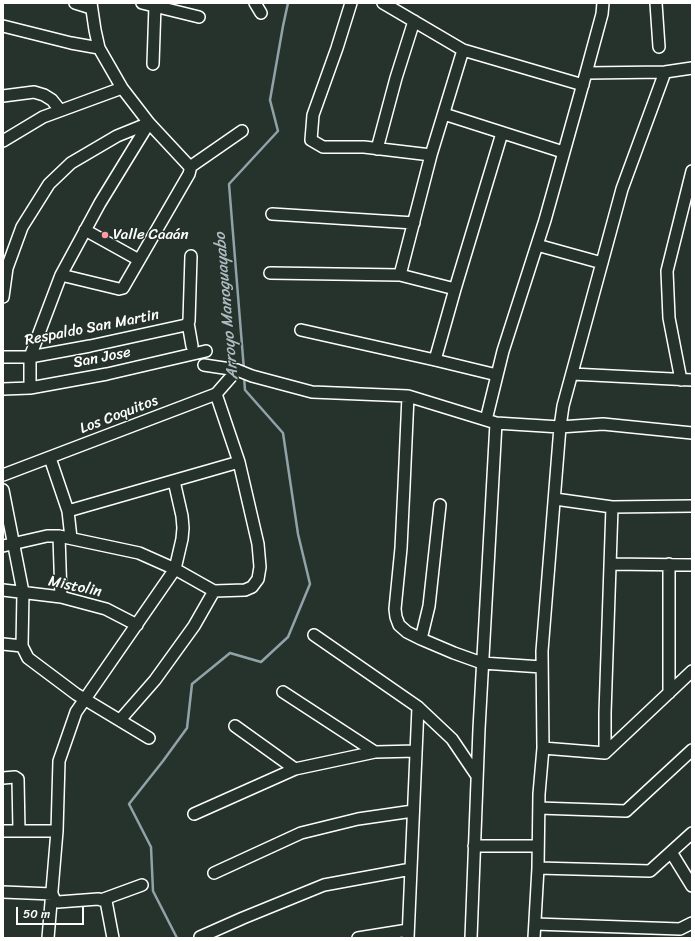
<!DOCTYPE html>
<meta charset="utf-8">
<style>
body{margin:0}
#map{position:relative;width:695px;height:941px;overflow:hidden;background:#26332d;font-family:Sriracha,sans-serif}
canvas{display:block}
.frame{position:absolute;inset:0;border:4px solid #fff;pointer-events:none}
.scale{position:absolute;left:16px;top:907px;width:68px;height:18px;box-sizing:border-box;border:2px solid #fff;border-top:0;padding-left:5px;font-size:12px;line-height:14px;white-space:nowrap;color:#fff;-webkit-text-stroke:3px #26332d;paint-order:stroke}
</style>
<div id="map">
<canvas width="695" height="941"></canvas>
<div class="frame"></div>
<div class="scale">50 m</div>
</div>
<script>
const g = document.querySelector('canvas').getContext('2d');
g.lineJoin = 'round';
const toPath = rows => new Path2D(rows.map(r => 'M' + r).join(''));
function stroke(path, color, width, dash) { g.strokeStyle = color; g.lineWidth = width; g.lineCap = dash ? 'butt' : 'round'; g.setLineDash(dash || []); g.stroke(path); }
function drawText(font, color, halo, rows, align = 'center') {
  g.font = font + ' Sriracha,sans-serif'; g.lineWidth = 3; g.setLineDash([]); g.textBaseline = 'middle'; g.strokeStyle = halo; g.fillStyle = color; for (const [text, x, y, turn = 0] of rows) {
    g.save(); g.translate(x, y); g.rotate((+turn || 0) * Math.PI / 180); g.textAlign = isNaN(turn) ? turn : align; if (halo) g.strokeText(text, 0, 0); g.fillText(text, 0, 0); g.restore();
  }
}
stroke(toPath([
 [244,370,229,184,278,131,270,100,283,26,288,3],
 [177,938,153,891,151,847,129,804,163,761,187,728,192,684,230,653,261,662,288,637,310,584,298,534,283,433,245,390,244,377]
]), '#91a3a8', 2.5);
const street = toPath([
 [75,3,91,8],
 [91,3,95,30,99,48,122,88,149,123,190,167],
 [142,3,199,17],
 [255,3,261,13],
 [351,3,337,48,313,115,311,140,323,147,364,147,431,155],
 [383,3,463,50,583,85],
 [656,3,659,47],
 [3,26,71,43,99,48],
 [153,64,155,5],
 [586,73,665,72,692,68],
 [3,96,34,92,44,95,52,100,60,110],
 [444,114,563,152],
 [3,141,43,117,122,88],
 [377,149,396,78,414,21],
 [190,167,242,131],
 [272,214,414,223],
 [85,230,139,260],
 [537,245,602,263],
 [270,273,400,275,455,289],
 [61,275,119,289,123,288,189,174,190,170,190,167],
 [400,275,431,155,463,50],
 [3,297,7,268,22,227,49,184,71,163,117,136,149,123],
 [188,323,192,346],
 [301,330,435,360,497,375],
 [3,357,30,357,90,346,186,325,189,321,191,256],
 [435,360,455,289,502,133],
 [204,365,237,370,252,376,312,392,408,396,496,423,560,427,603,424,692,433],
 [572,374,692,380],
 [681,380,669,318,667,271,692,171],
 [30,388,30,357,61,275,100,203,149,123],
 [3,389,30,388,107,374,206,351],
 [408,396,404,486,401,548,395,609,396,617,399,625,407,632,421,639,454,653,482,663,542,667],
 [486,420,503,351,545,220,586,73,602,14,603,3],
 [50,458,68,511,71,538],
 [3,475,216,394,237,370],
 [3,490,23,592,22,646,28,658,76,694,149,738],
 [555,499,612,507,692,506],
 [68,511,239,462],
 [59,536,61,597],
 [3,546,47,536,59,536,139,553,175,569,214,591,245,590,252,587,258,579,260,567,258,544,239,462,216,394],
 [610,564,692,565],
 [3,590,61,597,106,609,137,625],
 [314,635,418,707,452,739,477,776],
 [421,639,429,606,440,505],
 [3,644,22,646],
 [283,692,375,752],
 [669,693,669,564],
 [120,720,155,680,194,626,214,591],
 [235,726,295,769],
 [543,748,605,753,692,671],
 [605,753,605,713,612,507],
 [3,778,15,777,18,779,19,831],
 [539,808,626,811,692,750],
 [194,814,295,769,375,752,416,751],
 [3,831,57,831],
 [474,846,538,846],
 [671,852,692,886],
 [538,868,650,871,692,833],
 [214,873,301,833,358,819,413,811],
 [3,892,52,894,55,901,58,902,98,899,104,900,106,901,113,938],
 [101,900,142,885],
 [535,924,680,929,692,923],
 [200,937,243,918,324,885,411,869],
 [48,938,57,831,59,761,76,712,175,569,182,539,183,528,182,516,174,481],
 [358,938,408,930],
 [408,938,418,707],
 [471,938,479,729,496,423],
 [534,938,538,868,539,794,543,748,542,651,560,427,563,406,622,189,665,72]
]);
stroke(street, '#fff', 14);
stroke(street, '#26332d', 11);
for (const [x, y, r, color] of [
 [105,235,4,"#ff9aa2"]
]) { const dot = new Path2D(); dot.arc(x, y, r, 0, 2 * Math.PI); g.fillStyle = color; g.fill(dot); stroke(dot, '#26332d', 1.5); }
drawText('15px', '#fff', '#26332d', [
 ["Valle Caaán",113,235]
], 'left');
drawText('15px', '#fff', '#26332d', [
 ["Respaldo San Martin",92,328,-11],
 ["San Jose",102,358,-11],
 ["Los Coquitos",119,415,-21],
 ["Mistolin",75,587,12]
]);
drawText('italic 16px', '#adbabe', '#26332d', [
 ["Arroyo Manoguayabo",227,306,-95]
]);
</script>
